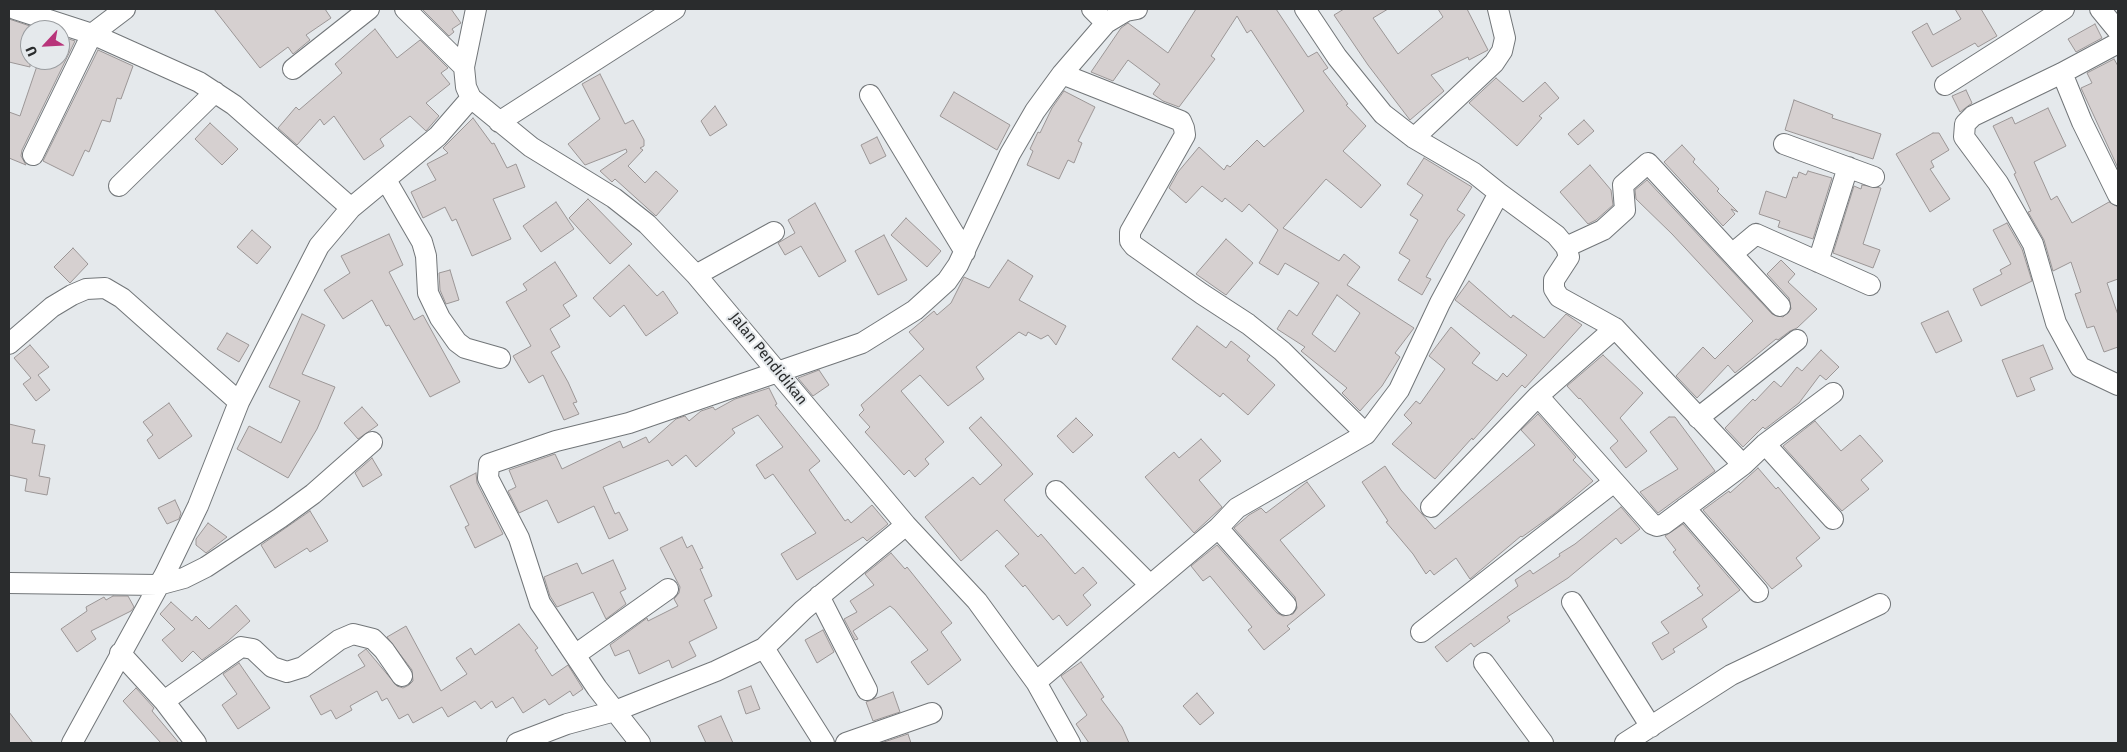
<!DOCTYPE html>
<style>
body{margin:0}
#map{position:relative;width:2127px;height:752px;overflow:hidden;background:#e5e9ec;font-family:"Fira Sans",sans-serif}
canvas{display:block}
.frame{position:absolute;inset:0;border:10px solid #2a2c2d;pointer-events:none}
.north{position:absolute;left:20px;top:20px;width:50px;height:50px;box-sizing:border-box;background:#e5e9ec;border:1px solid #9a9da0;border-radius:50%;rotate:245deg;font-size:14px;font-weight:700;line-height:20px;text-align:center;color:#2a2c2d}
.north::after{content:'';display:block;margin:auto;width:18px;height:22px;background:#b8347a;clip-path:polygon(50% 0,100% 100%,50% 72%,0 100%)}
</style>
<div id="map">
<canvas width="2127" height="752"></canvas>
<div class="frame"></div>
<div class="north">U</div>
</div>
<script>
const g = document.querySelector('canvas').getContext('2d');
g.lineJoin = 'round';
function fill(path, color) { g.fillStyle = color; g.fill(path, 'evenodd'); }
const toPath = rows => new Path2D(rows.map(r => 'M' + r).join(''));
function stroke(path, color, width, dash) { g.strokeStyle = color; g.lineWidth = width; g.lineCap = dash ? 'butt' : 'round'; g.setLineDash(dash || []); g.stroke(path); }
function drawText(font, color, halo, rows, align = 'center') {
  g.font = font + ' "Fira Sans",sans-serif'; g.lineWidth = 4; g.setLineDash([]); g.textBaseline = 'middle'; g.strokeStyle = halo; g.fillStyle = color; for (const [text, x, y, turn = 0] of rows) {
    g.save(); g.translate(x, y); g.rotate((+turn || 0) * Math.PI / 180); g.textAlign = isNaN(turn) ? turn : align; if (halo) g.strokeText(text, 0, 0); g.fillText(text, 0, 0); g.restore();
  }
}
const building = toPath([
 [214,9,325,9,331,18,306,35,310,40,293,54,288,47,260,68,214,9],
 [422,9,451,9,461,23,452,29,454,32,449,36,422,9],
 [1196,9,1276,9,1308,57,1317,52,1328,68,1323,71,1348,104,1346,105,1366,126,1343,151,1381,185,1361,208,1326,179,1283,228,1339,261,1344,254,1360,267,1347,285,1414,328,1395,353,1400,357,1382,386,1360,411,1342,393,1347,388,1301,351,1305,347,1277,329,1289,310,1297,316,1319,283,1285,263,1278,275,1259,263,1278,230,1249,204,1242,212,1225,198,1222,202,1202,186,1186,203,1169,188,1178,172,1199,147,1224,170,1227,165,1230,167,1257,140,1264,147,1304,111,1251,30,1247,33,1237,16,1211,56,1215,59,1179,107,1163,101,1153,94,1160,84,1128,60,1113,81,1091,72,1121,28,1128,23,1168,53,1196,9],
 [1337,295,1360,313,1335,352,1312,334,1337,295],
 [1344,9,1388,9,1373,18,1398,54,1443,17,1438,9,1467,9,1488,50,1469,60,1468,57,1431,75,1444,91,1410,120,1368,65,1334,15,1344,9],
 [1955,9,1981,9,1997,36,1978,47,1975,43,1932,67,1912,32,1927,23,1933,35,1961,19,1955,9],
 [9,19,30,26,30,67,9,62,9,19],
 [2095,24,2102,38,2076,52,2068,39,2095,24],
 [375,29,397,58,420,40,448,68,441,73,450,84,426,103,439,116,426,131,410,116,380,139,384,146,364,160,334,116,324,125,320,119,297,145,278,128,296,107,299,110,342,73,335,64,375,29],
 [60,36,75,41,22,150,21,156,26,165,9,158,9,112,20,116,39,60,60,60,60,36],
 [98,50,133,66,121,99,117,98,110,122,102,120,89,152,85,150,73,176,43,161,98,50],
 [2114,59,2118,66,2118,168,2081,88,2092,83,2087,73,2114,59],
 [600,74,625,124,633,120,644,140,644,146,640,148,643,150,628,166,645,183,656,171,678,191,656,216,615,179,612,182,600,171,627,152,626,149,585,165,568,144,600,119,582,84,600,74],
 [1496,78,1523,102,1545,82,1559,98,1539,116,1542,118,1517,146,1469,103,1496,78],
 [1966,90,1972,103,1960,112,1952,96,1966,90],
 [1064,91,1095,107,1078,141,1082,143,1074,163,1068,160,1059,179,1027,165,1033,151,1030,149,1038,132,1040,133,1052,108,1064,91],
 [954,92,1010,125,997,150,940,116,954,92],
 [1794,100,1833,115,1832,118,1881,134,1873,159,1785,130,1794,100],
 [715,106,727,125,710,136,701,121,715,106],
 [2048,108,2066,146,2034,162,2051,200,2057,196,2072,223,2109,202,2118,207,2118,279,2107,283,2118,315,2118,347,2104,352,2094,326,2087,328,2075,294,2081,292,2071,262,2053,271,2044,240,2028,212,2031,211,2014,174,2016,173,1993,126,2012,117,2015,124,2048,108],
 [473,118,492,144,494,143,507,168,516,164,525,187,493,199,511,239,472,256,456,219,452,221,445,207,423,218,411,192,436,180,427,164,448,153,443,148,473,118],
 [1584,120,1594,131,1578,145,1568,134,1584,120],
 [210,123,238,149,222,165,195,139,210,123],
 [1933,133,1939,133,1949,150,1931,161,1934,167,1930,169,1950,199,1930,212,1896,154,1933,133],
 [877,137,886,156,870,164,861,145,877,137],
 [1682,145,1695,159,1693,162,1719,189,1717,191,1738,212,1731,209,1735,214,1723,226,1664,162,1682,145],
 [1424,158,1472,187,1457,210,1465,215,1447,240,1426,277,1431,279,1422,295,1398,280,1410,260,1399,253,1418,220,1410,215,1423,195,1407,184,1424,158],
 [1590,165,1611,190,1613,205,1596,220,1588,224,1560,192,1590,165],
 [1808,171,1832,178,1813,239,1778,227,1780,221,1759,214,1766,191,1786,198,1793,177,1797,178,1799,172,1806,175,1808,171],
 [1647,180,1772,314,1783,317,1791,309,1789,298,1767,274,1781,260,1795,274,1788,282,1817,309,1797,328,1790,331,1778,340,1776,339,1735,373,1728,365,1697,398,1676,376,1703,347,1715,359,1753,321,1672,234,1636,199,1635,190,1647,180],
 [1862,185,1881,188,1863,244,1880,250,1873,268,1833,253,1854,186,1861,189,1862,185],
 [588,199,632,244,610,264,569,218,588,199],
 [556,202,574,229,541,252,523,226,556,202],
 [815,203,846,261,819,277,801,246,785,255,778,243,795,233,788,220,815,203],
 [906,218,941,251,927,267,891,235,906,218],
 [2007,223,2022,249,2032,281,1981,306,1973,289,2002,274,2000,270,2011,264,1993,230,2007,223],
 [252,230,271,247,257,264,237,247,252,230],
 [389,234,403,265,389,272,414,320,423,315,460,382,430,397,389,325,386,326,372,300,343,319,324,290,350,273,341,256,389,234],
 [884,235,907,280,878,295,855,251,884,235],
 [1226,239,1253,263,1226,295,1196,274,1226,239],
 [73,248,88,264,70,283,54,267,73,248],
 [1008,260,1033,276,1019,300,1066,326,1056,345,1048,335,1041,339,1028,332,1026,336,1019,332,976,367,984,379,948,406,920,375,901,391,944,442,925,459,929,464,915,477,909,470,904,475,865,432,870,427,859,415,864,410,861,405,924,349,909,332,934,311,937,315,951,303,964,277,989,288,1008,260],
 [555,262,577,296,563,305,570,316,550,329,560,347,551,352,568,382,577,402,573,403,579,414,564,420,543,375,529,383,513,356,531,346,506,302,527,290,523,284,555,262],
 [629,265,657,296,663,291,678,313,646,336,624,305,610,317,593,298,629,265],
 [450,270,459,300,446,304,440,290,439,273,450,270],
 [1469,281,1511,318,1513,315,1544,338,1566,314,1582,325,1525,388,1522,385,1473,440,1472,438,1435,479,1392,444,1412,423,1404,415,1416,401,1420,404,1445,369,1429,356,1451,327,1480,353,1472,363,1497,381,1503,373,1507,377,1527,355,1455,300,1469,281],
 [1948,311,1962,341,1936,353,1921,323,1948,311],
 [302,314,325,325,302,374,335,387,317,429,288,478,237,449,249,426,281,443,300,401,269,387,302,314],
 [1197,326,1226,348,1231,341,1250,356,1247,360,1275,385,1248,415,1223,393,1220,397,1172,359,1197,326],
 [227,333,249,345,239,362,217,349,227,333],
 [30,345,49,367,38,375,50,390,36,401,23,384,31,378,14,358,30,345],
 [2043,345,2053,369,2030,378,2035,390,2017,397,2002,360,2043,345],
 [1821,350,1839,367,1826,380,1820,375,1799,403,1765,429,1763,427,1743,447,1725,428,1753,399,1755,401,1774,381,1781,387,1797,367,1802,371,1821,350],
 [1603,355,1643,393,1620,418,1647,451,1626,468,1610,448,1618,441,1580,398,1579,399,1567,386,1603,355],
 [819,370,829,385,813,396,798,378,819,370],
 [769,388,777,404,775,405,820,461,809,470,845,521,848,519,851,523,872,505,888,524,867,541,863,537,797,580,781,554,816,533,773,474,765,479,756,465,783,447,758,415,732,429,735,433,696,467,686,455,672,466,668,460,603,487,615,514,619,512,628,530,609,539,594,506,558,523,547,500,519,513,508,491,516,487,509,470,555,454,562,469,620,441,623,448,646,437,649,443,676,419,685,416,689,421,701,411,713,407,715,410,735,399,769,388],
 [169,403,192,436,159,459,147,440,153,435,143,422,169,403],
 [362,407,378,425,358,439,344,423,362,407],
 [1538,414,1576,457,1573,460,1593,481,1554,514,1522,537,1521,536,1470,579,1456,558,1434,575,1430,570,1426,574,1413,554,1386,522,1388,521,1362,482,1385,466,1401,490,1435,529,1535,445,1521,430,1538,414],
 [981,417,1033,474,1004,500,1038,537,1041,534,1075,574,1083,567,1097,583,1083,595,1091,605,1067,626,1059,615,1053,620,1025,585,1023,587,1005,566,1019,554,997,530,961,561,925,517,973,477,980,485,1002,465,969,428,981,417],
 [1669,417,1675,417,1715,471,1658,513,1640,492,1678,469,1650,432,1669,417],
 [1076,418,1093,435,1073,453,1057,436,1076,418],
 [1815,421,1841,451,1860,435,1883,461,1861,480,1869,489,1842,511,1783,446,1815,421],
 [9,424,35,430,32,443,45,445,39,476,50,478,47,495,25,491,27,479,9,475,9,424],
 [1201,439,1221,461,1199,480,1222,507,1194,533,1145,477,1174,452,1179,458,1201,439],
 [372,458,382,475,363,487,355,473,372,458],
 [1758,468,1776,489,1778,487,1820,538,1796,558,1802,566,1772,589,1703,510,1729,491,1730,493,1758,468],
 [476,473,477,483,503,534,475,548,465,527,469,525,450,486,476,473],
 [1307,482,1325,506,1280,540,1325,595,1287,626,1290,629,1264,650,1248,630,1252,627,1210,576,1203,581,1191,566,1217,545,1277,613,1283,616,1293,614,1297,608,1295,597,1234,528,1249,515,1261,508,1266,513,1307,482],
 [175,500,181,513,179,519,167,524,158,508,175,500],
 [1621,507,1640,529,1621,544,1616,538,1568,578,1507,617,1510,621,1474,647,1471,643,1447,662,1435,647,1518,586,1515,580,1530,570,1533,574,1560,556,1559,554,1575,544,1621,507],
 [310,511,328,541,310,552,307,548,275,568,261,545,310,511],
 [208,523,227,537,206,553,196,545,196,539,208,523],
 [1683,524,1740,590,1702,619,1707,627,1673,649,1675,652,1662,660,1652,643,1669,633,1661,622,1703,595,1697,588,1700,586,1673,552,1676,550,1665,536,1683,524],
 [682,537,687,548,692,545,703,568,700,569,712,596,704,600,717,628,689,642,696,656,672,668,669,660,639,674,629,650,615,656,610,645,647,618,648,621,678,606,674,599,679,593,680,587,660,548,682,537],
 [891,553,905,569,907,567,952,623,941,632,961,660,928,685,911,662,928,650,895,610,890,606,853,631,858,639,855,640,844,619,857,612,850,601,874,585,865,574,891,553],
 [613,560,626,589,620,592,626,604,606,619,593,592,557,607,550,596,544,577,577,563,582,574,613,560],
 [113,596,128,596,134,607,131,611,91,631,96,639,77,652,61,629,87,611,86,607,104,597,106,600,113,596],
 [171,602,192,621,196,616,209,629,236,605,250,621,227,642,202,660,193,651,182,662,162,640,175,629,160,614,171,602],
 [519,624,538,648,535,650,552,676,568,665,583,689,573,696,570,691,549,705,545,699,523,713,513,697,496,708,492,701,481,709,475,701,448,717,442,707,413,723,408,714,399,719,387,698,382,701,377,691,350,706,352,710,336,719,331,710,321,715,310,696,365,666,358,655,366,649,397,686,403,688,409,685,413,681,412,670,387,637,406,626,441,691,467,674,456,658,471,648,475,655,519,624],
 [823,630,834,652,817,663,805,640,823,630],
 [1081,662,1104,697,1101,699,1122,727,1129,743,1089,743,1076,724,1087,715,1061,676,1081,662],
 [239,663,270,708,238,729,222,705,237,694,223,674,239,663],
 [751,686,760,709,746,714,738,691,751,686],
 [136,688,154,708,152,711,179,743,161,743,123,701,136,688],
 [893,692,900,712,873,721,866,702,893,692],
 [1197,693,1214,713,1200,725,1183,706,1197,693],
 [9,712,33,743,9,743,9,712],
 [721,716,733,743,706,743,698,726,721,716],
 [908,734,911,743,881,743,908,734]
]);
fill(building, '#d6d0d0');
stroke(building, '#9b9696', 1);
const street = toPath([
 [15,9,92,34,199,82,234,105,351,208],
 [405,9,464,67],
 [476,9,464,67,466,87,471,98,531,147,614,198,647,224,696,275,906,525,977,601,1036,682,1070,743],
 [1092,9,1106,23],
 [2100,9,2118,31],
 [2118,43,2062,73,1973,116,1965,124,1964,137,1998,183,2033,244,2056,323,2080,367,2118,385],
 [293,69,369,9],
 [2062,73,2082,122,2118,195],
 [1062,74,1181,121,1184,128,1185,135,1130,232,1130,241,1134,246,1202,294,1248,324,1282,351,1366,434],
 [1945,85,2064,9],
 [870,95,965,252],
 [499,122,675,9],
 [1414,138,1494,63,1502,51,1505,38,1498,9],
 [1784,144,1874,177],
 [33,155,92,34,125,9],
 [386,180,422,242,426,256,428,293,440,318,457,342,465,348,500,358],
 [119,186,215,92],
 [1499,193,1556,235,1566,247,1569,257,1554,280,1554,289,1559,297,1615,328,1743,465,1765,444,1833,393],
 [1566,247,1603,230,1625,210,1623,185,1648,163,1780,306],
 [1732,254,1756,234,1870,285],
 [1818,262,1848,167],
 [696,275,774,232],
 [1615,328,1538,396,1652,524,1657,526,1664,524,1743,465],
 [9,344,52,307,72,295,86,289,105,288,122,298,239,402],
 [1698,418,1797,340],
 [1765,444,1833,519],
 [1056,491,1149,584],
 [1431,507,1538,396],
 [1685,508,1758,592],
 [1218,528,1286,605],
 [9,583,158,585,184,578,206,567,280,518,313,494,372,442],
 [819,596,867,690],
 [1572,602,1651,727],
 [1421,632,1614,482],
 [764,648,824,743],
 [120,653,164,701,196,743],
 [575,655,668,589],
 [1484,663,1543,743],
 [1036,682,1218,528,1237,508,1366,434,1399,390,1440,303,1499,193,1474,173,1414,138,1383,114,1337,57,1305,9],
 [164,701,241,647,253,649,272,667,287,672,303,667,339,640,353,634,373,639,384,650,402,676],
 [72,743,165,574,198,506,239,402,319,246,351,208,438,136,471,98],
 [517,743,567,724,615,711,716,671,764,648,803,610,906,525],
 [640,743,597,688,540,603,519,538,488,478,489,464,556,441,629,423,862,343,915,310,947,281,958,265,1010,154,1035,111,1062,74,1106,23,1126,11,1137,9],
 [846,743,932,713],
 [1625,743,1731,675,1880,604]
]);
stroke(street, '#727679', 22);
stroke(street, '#fff', 20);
drawText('15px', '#2a2c2d', '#e5e9ec', [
 ["Jalan Pendidikan",768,359,51]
]);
</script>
